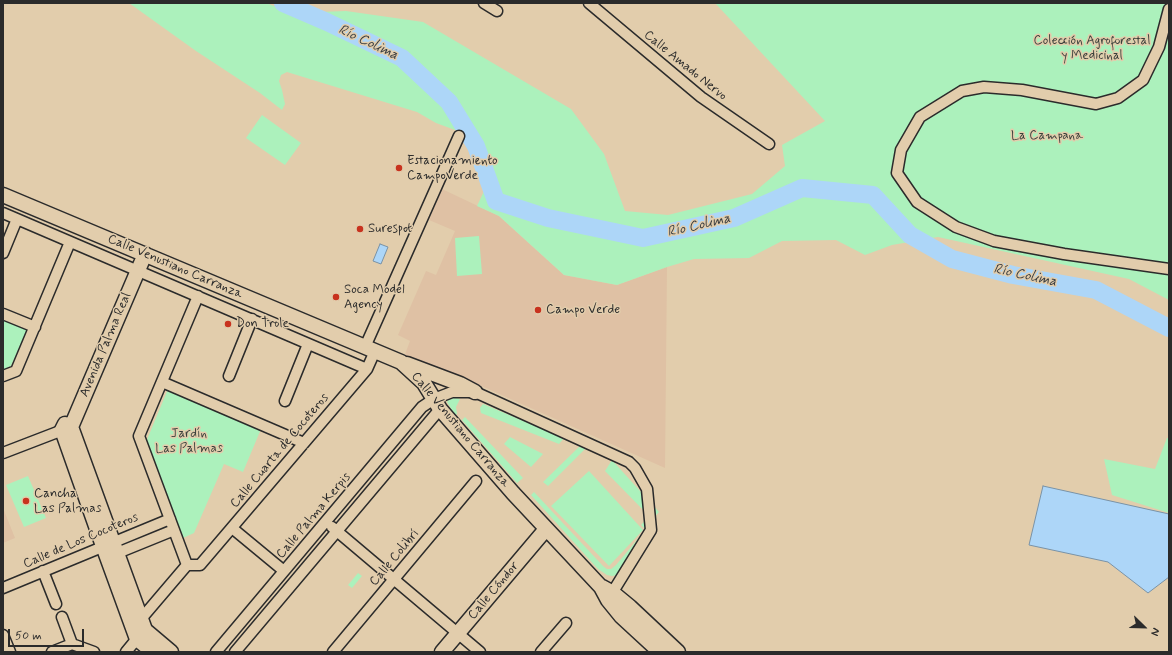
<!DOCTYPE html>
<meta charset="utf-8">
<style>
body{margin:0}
#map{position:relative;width:1172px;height:655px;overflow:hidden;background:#e2cdac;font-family:Mynerve,sans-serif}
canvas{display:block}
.frame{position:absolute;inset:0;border:4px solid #2b2b2b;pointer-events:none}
.north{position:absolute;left:1124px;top:607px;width:40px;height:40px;-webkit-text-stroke:3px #e2cdac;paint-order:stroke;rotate:113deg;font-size:11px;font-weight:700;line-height:16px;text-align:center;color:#2b2b2b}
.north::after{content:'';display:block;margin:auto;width:14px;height:18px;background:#2b2b2b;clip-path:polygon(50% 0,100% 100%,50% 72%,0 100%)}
.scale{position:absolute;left:8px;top:629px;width:76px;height:18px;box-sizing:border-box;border:2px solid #2b2b2b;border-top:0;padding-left:5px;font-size:12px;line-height:14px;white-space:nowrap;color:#2b2b2b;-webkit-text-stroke:3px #e2cdac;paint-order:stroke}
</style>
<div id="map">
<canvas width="1172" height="655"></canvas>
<div class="frame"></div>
<div class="north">N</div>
<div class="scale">50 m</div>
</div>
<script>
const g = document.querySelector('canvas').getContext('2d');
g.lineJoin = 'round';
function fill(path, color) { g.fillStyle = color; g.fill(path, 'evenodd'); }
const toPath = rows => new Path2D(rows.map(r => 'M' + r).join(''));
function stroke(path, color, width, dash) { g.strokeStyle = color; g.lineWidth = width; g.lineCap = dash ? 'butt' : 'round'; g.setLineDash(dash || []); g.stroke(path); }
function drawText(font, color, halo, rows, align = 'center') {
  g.font = font + ' Mynerve,sans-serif'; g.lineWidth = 3; g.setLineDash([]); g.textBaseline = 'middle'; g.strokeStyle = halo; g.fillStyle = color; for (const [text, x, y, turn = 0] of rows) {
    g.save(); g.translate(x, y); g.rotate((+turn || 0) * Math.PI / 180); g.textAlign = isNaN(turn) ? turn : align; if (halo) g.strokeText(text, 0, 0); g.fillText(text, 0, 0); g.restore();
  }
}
fill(toPath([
 [442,189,499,216,564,275,617,285,667,267,665,468,468,380,404,357,410,341,398,335,426,271,436,275,455,231,429,220],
 [3,508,15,538,3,543]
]), '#dfc1a4');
fill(toPath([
 [129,3,266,3,293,13,346,11,423,22,571,109,604,154,625,211,668,215,752,194,785,166,782,145,825,121,715,3,1169,3,1169,300,1129,279,938,237,892,245,865,255,836,240,782,241,749,258,694,259,667,267,617,285,564,275,499,216,477,206,486,187,466,134,436,123,417,112,287,72,281,75,279,81,282,90,285,104,282,110,260,93,196,51],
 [262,115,301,143,285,165,246,138],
 [479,236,482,274,457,276,455,238],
 [3,319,27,330,11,366,3,370],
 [168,389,261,429,243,472,224,464,194,533,183,538,146,442],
 [453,397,460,399,456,407,457,414,455,415,447,402,448,400],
 [483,404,564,438,559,444,481,413,480,408],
 [465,417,523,478,517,483,462,420],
 [510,437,543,454,531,467,504,444],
 [1167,438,1169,438,1169,513,1112,495,1104,459,1155,469],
 [580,446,586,448,548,486,543,482],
 [612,460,659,512,644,528,641,525,649,516,605,471],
 [589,471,643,530,609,566,551,506],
 [28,476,46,518,24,527,6,485],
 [534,492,603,566,607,569,611,569,616,565,657,516,622,570,617,575,612,576,607,575,598,569,531,495],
 [358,573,362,576,352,588,348,585]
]), '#acf1bc');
const water = toPath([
 [380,244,388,247,381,264,373,261,380,244],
 [1043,486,1169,514,1169,577,1148,593,1108,562,1029,545,1043,486]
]);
fill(water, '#add6f8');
stroke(water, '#7992a6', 1);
stroke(toPath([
 [283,3,327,22,402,58,449,102,476,146,496,201,548,218,643,238,734,218,802,188,873,195,910,235,952,259,1013,275,1096,290,1169,328]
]), '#add6f8', 18);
const street = toPath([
 [484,3,497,11],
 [589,3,701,97,769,144],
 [1169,9,1159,47,1143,80,1118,98,1096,104,1022,90,984,87,962,91,920,117,901,150,897,173,917,202,956,227,994,241,1064,254,1169,269],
 [3,213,367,369],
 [3,253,17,219],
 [198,296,139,436,187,565,200,565,367,369,375,351],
 [3,314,35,327],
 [365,347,459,136],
 [3,376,16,371,70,242],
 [229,376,252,319],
 [162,382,304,443],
 [285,401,308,344],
 [3,453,68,428],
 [332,527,480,652],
 [232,528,284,571],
 [110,556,174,530],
 [43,571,56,604],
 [3,588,170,519],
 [62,617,72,644],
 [141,619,187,565],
 [3,635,10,652],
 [52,652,72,644,94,652],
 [126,652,140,635],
 [216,652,422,407,434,399,452,392,475,392,629,462,635,468,647,489,651,530,609,598],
 [235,652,440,409],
 [333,652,476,481],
 [541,652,566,623]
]);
const secondary = toPath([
 [3,195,401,362,424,383,440,409,513,493,601,587,608,600,621,616,660,652],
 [145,254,71,427,145,630,171,652],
 [407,364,460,384,475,392],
 [65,424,62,430,103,546,137,639,153,652],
 [602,587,613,593,630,607,678,652],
 [442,652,546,529]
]);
stroke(street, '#2b2b2b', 13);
stroke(secondary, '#2b2b2b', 17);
stroke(street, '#e2cdac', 10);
stroke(secondary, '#e2cdac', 14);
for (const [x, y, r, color] of [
 [399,168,4,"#c8321e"],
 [360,229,4,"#c8321e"],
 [336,297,4,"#c8321e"],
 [538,310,4,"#c8321e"],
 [228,324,4,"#c8321e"],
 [26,501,4,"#c8321e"]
]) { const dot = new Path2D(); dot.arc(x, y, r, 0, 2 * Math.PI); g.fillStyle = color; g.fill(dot); stroke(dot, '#e2cdac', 1.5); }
drawText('13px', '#383f3a', '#e2cdac', [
 ["Colección Agroforestal",1092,41],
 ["y Medicinal",1092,56],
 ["La Campana",1047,136],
 ["Jardín",189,434],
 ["Las Palmas",189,449]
]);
drawText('13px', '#2b2b2b', '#e2cdac', [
 ["Calle Amado Nervo",685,66,39],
 ["Calle Venustiano Carranza",175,267,23],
 ["Avenida Palma Real",106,345,-67],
 ["Calle Venustiano Carranza",460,430,50],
 ["Calle Cuarta de Cocoteros",280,451,-50],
 ["Calle Palma Kerpis",314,516,-50],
 ["Calle de Los Cocoteros",81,541,-23],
 ["Calle Colibrí",395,558,-50],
 ["Calle Cóndor",494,591,-50]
]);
drawText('13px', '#2b2b2b', '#e2cdac', [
 ["Estacionamiento",407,161],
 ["CampoVerde",407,176],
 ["Surespot",368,229],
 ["Soca Model",344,290],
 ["Agency",344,305],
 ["Campo Verde",546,310],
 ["Don Trole",236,324],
 ["Cancha",34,494],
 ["Las Palmas",34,509]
], 'left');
drawText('italic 14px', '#383c40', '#e2cdac', [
 ["Río Colima",368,43,25],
 ["Río Colima",699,226,-13],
 ["Río Colima",1025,276,12]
]);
</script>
